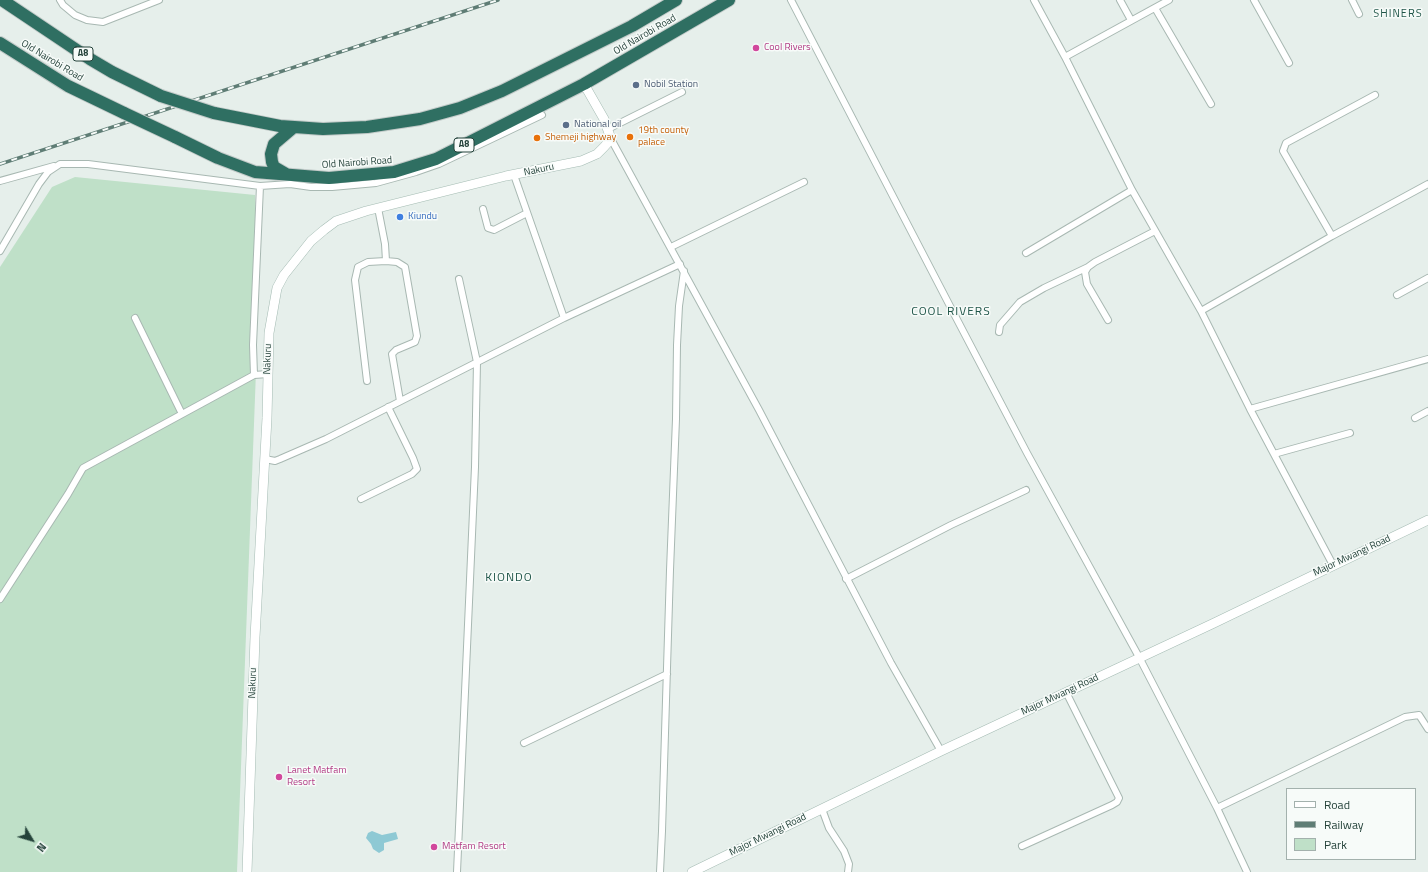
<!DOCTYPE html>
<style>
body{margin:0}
#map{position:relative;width:1428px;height:872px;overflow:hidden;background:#e6efeb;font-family:"Titillium Web",sans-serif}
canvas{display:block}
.legend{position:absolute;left:1286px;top:788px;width:130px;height:72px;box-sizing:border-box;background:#f7fbf9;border:1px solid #a3b1ad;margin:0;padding:5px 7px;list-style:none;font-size:12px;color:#24423a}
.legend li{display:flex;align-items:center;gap:8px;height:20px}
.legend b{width:20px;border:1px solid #a3b1ad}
.north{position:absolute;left:12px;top:820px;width:40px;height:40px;-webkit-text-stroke:3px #f7fbf9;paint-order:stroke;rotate:128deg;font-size:11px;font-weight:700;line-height:16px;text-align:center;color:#24423a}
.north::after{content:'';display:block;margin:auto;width:14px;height:18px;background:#24423a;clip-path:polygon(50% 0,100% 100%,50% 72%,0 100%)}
</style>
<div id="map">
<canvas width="1428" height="872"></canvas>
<ul class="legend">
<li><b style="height:5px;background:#fff"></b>Road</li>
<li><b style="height:5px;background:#5f7d75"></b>Railway</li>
<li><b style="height:11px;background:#bfe0c8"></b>Park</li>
</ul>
<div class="north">N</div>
</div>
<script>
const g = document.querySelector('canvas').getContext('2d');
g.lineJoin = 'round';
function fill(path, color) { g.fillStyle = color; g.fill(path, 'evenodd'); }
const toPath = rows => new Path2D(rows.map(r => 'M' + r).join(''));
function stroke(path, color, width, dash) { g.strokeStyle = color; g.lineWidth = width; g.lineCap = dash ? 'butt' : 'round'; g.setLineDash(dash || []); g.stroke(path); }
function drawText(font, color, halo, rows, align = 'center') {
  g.font = font + ' "Titillium Web",sans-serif'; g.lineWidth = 3; g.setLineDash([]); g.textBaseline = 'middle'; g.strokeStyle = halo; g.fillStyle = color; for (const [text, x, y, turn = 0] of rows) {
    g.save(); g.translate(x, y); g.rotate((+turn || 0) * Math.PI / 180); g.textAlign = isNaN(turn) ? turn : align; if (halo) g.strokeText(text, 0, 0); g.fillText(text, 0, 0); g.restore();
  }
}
fill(toPath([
 [75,177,255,195,256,371,237,872,0,872,0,267,52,187]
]), '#bfe0c8');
fill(toPath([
 [372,831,382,835,396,832,398,839,384,843,384,850,379,853,373,849,371,844,366,838,368,833]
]), '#8ec9d4');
const street = toPath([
 [60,0,63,5,75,15,87,20,103,22,159,0],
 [791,0,951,308,1027,453,1139,657,1217,808,1247,872],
 [1034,0,1065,57,1132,190,1201,311,1250,409,1333,565],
 [1120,0,1131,20],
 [1254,0,1289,63],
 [1352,0,1359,14],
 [1155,8,1211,104],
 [1065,57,1169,0],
 [608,129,682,92],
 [611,139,759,410,891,663,941,751],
 [514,175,564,318],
 [0,181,54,166],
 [260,186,290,184,311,187,332,187,376,183,416,172,439,164,542,115],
 [378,208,385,244,386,261,397,262,405,267,417,336,415,342,396,350,392,354,400,401],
 [483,209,488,228,494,230,527,213],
 [1332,236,1283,151,1286,143,1375,95],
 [671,247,804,182],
 [0,251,39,184,48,172,60,164,88,164,260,186,253,345,254,375,268,374],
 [1026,253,1132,190],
 [1397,295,1428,278],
 [1201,311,1332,236,1428,184],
 [135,318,182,414],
 [1108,320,1087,284,1085,272,1088,267,1095,262,1155,231],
 [999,332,1000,325,1020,302,1044,288,1088,267],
 [367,381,355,280,358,267,368,262,386,261],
 [1250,409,1428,359],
 [1415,418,1428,411],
 [1274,454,1350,433],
 [265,459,275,461,280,459,326,439,564,318,680,264],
 [361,499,412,474,417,469,413,458,388,407],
 [846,579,951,525,1026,490],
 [0,599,68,494,83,468,254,375],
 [524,743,667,674],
 [1217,808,1405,717,1419,715,1428,729],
 [822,809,829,828,844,851,849,864,848,872],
 [1022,846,1112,805,1117,802,1119,798,1066,692],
 [457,872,475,467,477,362,459,279],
 [660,872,662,831,670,570,676,419,677,345,679,306,684,271]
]);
const secondary = toPath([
 [247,872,255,637,267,418,269,333,277,288,284,275,311,241,324,230,336,221,366,211,506,176,581,161,597,154,604,147,611,139,604,119,584,84],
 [692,872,941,751,1212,624,1428,520]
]);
const highway = toPath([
 [2,0,90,59,112,72,161,96],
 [0,43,68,86,124,113],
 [214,113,280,126,323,129,367,127,420,119,460,108,502,91,632,26,676,0],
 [175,137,218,158,255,172,329,178,394,172,436,159,584,84,729,0],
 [286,174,274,167,272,162,271,154,274,144,294,127]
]);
stroke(street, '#a8b8b2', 8);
stroke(secondary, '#a4bbb3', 10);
stroke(highway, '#c2cac8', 14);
stroke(street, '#fff', 6);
stroke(secondary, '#fff', 9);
stroke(highway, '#2f6f62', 12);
const rail = toPath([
 [0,164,498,0]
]);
stroke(rail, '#5f7d75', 3.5);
stroke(rail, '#f7fbf9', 2, [6]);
const highwayBridge = toPath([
 [161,96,214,113],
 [124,113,175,137]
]);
stroke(highwayBridge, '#c2cac8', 14, []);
stroke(highwayBridge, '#2f6f62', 12);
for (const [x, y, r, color] of [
 [756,48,4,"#d1479c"],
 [636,85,4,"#5c6f8a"],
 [566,125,4,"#5c6f8a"],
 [630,137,4,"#e8710a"],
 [537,138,4,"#e8710a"],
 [400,217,4,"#3f7fe0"],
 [279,777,4,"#d1479c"],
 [434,847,4,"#d1479c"]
]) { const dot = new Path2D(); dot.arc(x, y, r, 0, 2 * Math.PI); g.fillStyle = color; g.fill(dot); stroke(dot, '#f7fbf9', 1.5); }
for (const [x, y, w] of [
 [83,54,20],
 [464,145,20]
]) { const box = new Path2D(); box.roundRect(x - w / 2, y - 7, w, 14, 3); g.fillStyle = '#f7fbf9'; g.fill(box); stroke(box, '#24423a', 1); }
drawText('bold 9px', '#24423a', null, [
 ["A8",83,54],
 ["A8",464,145]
]);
drawText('10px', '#24423a', '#f7fbf9', [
 ["Old Nairobi Road",645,35,-30],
 ["Old Nairobi Road",52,61,31],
 ["Old Nairobi Road",357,163,-4],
 ["Nakuru",539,170,-12],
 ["Nakuru",268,359,-88],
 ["Major Mwangi Road",1352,556,-25],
 ["Nakuru",253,683,-88],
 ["Major Mwangi Road",1060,695,-25],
 ["Major Mwangi Road",768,835,-26]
]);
drawText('10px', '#b23c85', '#f7fbf9', [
 ["Cool Rivers",764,48],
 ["Lanet Matfam",287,771],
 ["Resort",287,783],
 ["Matfam Resort",442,847]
], 'left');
drawText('10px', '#4e5e75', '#f7fbf9', [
 ["Nobil Station",644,85],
 ["National oil",574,125]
], 'left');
drawText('10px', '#c56008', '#f7fbf9', [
 ["19th county",638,131],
 ["palace",638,143],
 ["Shemeji highway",545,138]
], 'left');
drawText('10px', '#366cbe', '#f7fbf9', [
 ["Kiundu",408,217]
], 'left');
g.letterSpacing = '1px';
drawText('11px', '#1f5548', '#f7fbf9', [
 ["SHINERS",1398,14]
]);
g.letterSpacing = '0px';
g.letterSpacing = '1px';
drawText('12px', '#1f5548', '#f7fbf9', [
 ["COOL RIVERS",951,312],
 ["KIONDO",509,578]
]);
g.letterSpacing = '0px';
</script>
